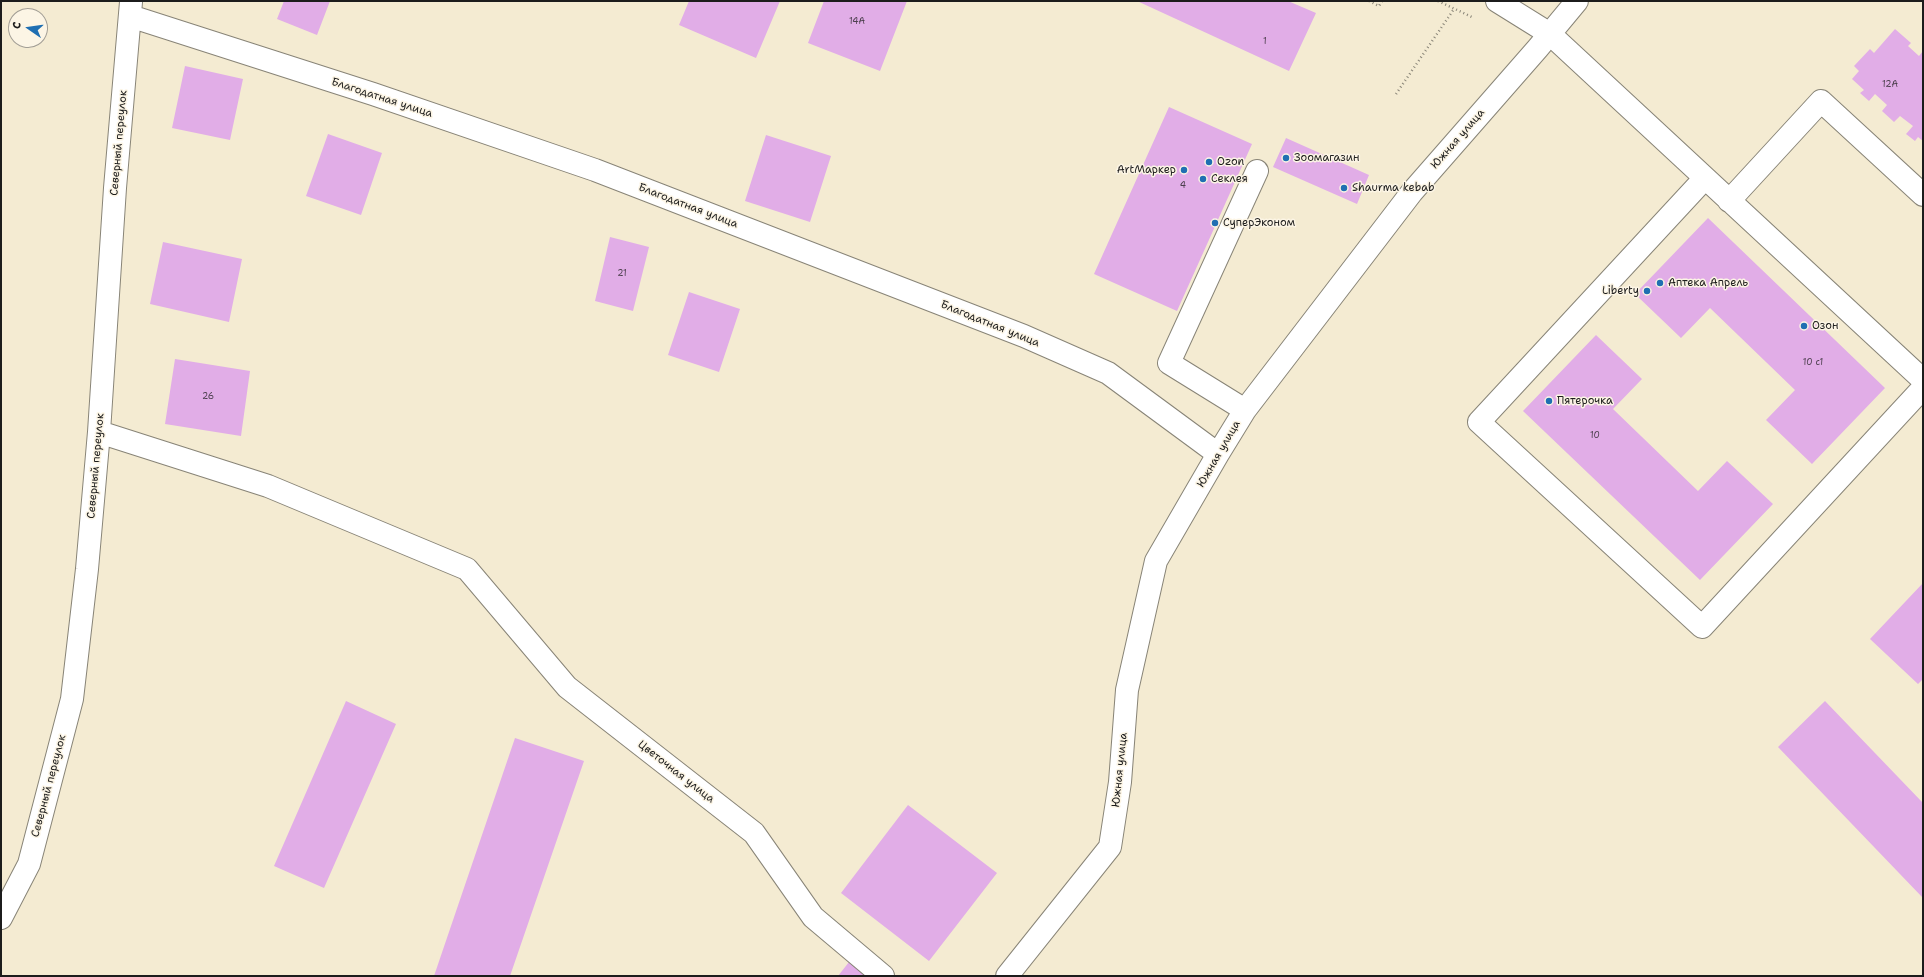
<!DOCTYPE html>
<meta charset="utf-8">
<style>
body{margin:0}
#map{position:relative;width:1924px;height:977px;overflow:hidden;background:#f4ebd2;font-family:"Shantell Sans",sans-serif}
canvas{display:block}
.frame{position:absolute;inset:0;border:2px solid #1c1c1c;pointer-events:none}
.north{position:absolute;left:8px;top:8px;width:40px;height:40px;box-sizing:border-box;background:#fcf5e5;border:1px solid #a29e95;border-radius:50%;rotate:283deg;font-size:11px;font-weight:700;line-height:16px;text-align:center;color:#1c1c1c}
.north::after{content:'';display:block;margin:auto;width:14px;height:18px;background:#1f6fb2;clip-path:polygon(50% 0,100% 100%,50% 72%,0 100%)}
</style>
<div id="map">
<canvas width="1924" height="977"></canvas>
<div class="frame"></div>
<div class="north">С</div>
</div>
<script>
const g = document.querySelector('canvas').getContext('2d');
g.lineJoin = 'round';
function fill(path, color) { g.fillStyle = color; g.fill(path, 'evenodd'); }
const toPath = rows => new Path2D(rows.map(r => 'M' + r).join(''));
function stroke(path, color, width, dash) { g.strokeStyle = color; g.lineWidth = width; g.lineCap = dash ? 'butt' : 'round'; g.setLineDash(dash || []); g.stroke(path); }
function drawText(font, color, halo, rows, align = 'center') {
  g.font = font + ' "Shantell Sans",sans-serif'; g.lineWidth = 3; g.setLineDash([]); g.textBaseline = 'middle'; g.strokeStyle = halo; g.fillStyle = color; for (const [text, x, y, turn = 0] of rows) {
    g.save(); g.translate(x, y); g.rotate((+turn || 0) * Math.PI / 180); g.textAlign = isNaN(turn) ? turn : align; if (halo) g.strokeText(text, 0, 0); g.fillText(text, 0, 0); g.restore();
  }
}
fill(toPath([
 [284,1,330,1,317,35,277,19],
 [689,1,780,1,756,58,679,25],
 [824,1,907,1,880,71,808,43],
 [1137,1,1288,1,1316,13,1289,71],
 [1895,29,1911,43,1908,46,1919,56,1923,51,1923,141,1918,137,1915,141,1906,134,1913,126,1900,116,1894,122,1882,111,1887,105,1875,94,1869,101,1860,93,1864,90,1852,79,1859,71,1854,66,1870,49,1874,53],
 [185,66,243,79,230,140,172,128],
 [1169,107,1252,144,1177,311,1094,274],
 [328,134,382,153,361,215,306,196],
 [766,135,831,156,810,222,745,201],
 [1286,138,1369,175,1357,204,1273,167],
 [1708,218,1885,388,1812,464,1766,420,1795,390,1710,308,1681,338,1635,294],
 [610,237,649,247,633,311,595,301],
 [163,242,242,259,229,322,150,304],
 [689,292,740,309,719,372,668,355],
 [1596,335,1642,379,1613,409,1698,491,1727,461,1773,504,1700,580,1523,411],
 [175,359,250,371,241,436,165,424],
 [1923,583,1923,679,1918,684,1870,639],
 [346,701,396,724,324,888,274,866],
 [1825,701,1923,803,1923,898,1778,747],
 [515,738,584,761,510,976,434,976],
 [908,805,997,873,929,961,841,893],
 [849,962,866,976,838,976]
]), '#e1ade7');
const minor = toPath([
 [1497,1,1550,34,1923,380],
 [130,16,373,94,595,170,1024,336,1108,373,1218,454],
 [1705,178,1479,422,1702,627,1923,388],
 [1729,201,1821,101,1923,195],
 [1245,410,1169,363,1257,171],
 [99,432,268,486,467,569,567,687,754,833,813,917,883,976],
 [1,918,29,864,72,699,87,569,99,432,115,188,131,2],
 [1007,976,1110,847,1120,782,1127,690,1156,561,1218,454,1245,410,1412,192,1538,48,1577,1]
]);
stroke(minor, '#888477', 24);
stroke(toPath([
 [1369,1,1379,6,1382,1],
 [1438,1,1474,18],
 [1396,94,1454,9]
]), '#888477', 2.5, [1, 3]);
stroke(minor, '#fff', 22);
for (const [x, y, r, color] of [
 [1286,158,4,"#1f6fb2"],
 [1209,162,4,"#1f6fb2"],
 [1184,170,4,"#1f6fb2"],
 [1203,179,4,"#1f6fb2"],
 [1344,188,4,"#1f6fb2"],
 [1215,223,4,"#1f6fb2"],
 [1660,283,4,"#1f6fb2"],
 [1647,291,4,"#1f6fb2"],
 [1804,326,4,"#1f6fb2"],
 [1549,401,4,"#1f6fb2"]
]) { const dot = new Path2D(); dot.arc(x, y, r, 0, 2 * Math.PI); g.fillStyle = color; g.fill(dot); stroke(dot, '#fcf5e5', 1.5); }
drawText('9px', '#4d404f', null, [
 ["14А",857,22],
 ["1",1265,42],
 ["12А",1890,85],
 ["4",1183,186],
 ["21",622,274],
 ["10 с1",1813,363],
 ["26",208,397],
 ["10",1595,436]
]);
drawText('11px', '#1c1c1c', '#fcf5e5', [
 ["Благодатная улица",382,98,18],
 ["Южная улица",1458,139,-49],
 ["Северный переулок",119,143,-85],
 ["Благодатная улица",688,206,21],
 ["Благодатная улица",990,324,22],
 ["Южная улица",1219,454,-60],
 ["Северный переулок",96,466,-85],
 ["Южная улица",1120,770,-84],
 ["Цветочная улица",676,772,38],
 ["Северный переулок",49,786,-75]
]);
drawText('11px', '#1c1c1c', '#fcf5e5', [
 ["Зоомагазин",1294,158],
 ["Ozon",1217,162],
 ["ArtМаркер",1176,170,"right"],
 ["Секлея",1211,179],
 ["Shaurma kebab",1352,188],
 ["СуперЭконом",1223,223],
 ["Аптека Апрель",1668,283],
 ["Liberty",1639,291,"right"],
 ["Озон",1812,326],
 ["Пятерочка",1557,401]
], 'left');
</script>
